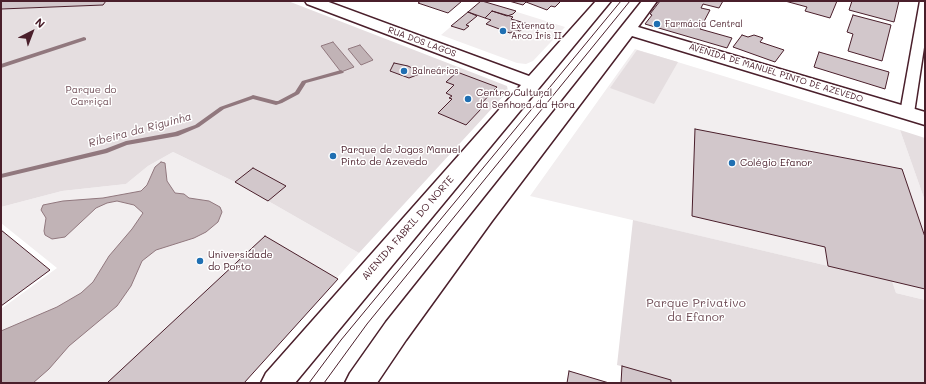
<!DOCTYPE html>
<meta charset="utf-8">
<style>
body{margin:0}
#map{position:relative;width:926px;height:384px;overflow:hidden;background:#fff;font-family:Mali,sans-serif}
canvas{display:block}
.frame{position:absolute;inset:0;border:2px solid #4a1f2b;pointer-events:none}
.north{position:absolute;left:12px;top:12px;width:40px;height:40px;-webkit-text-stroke:3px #fff;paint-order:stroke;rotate:42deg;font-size:11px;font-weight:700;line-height:16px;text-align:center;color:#4a1f2b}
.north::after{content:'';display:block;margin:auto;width:14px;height:18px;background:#4a1f2b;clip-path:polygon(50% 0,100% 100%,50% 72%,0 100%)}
</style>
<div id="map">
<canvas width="926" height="384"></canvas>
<div class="frame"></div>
<div class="north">N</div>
</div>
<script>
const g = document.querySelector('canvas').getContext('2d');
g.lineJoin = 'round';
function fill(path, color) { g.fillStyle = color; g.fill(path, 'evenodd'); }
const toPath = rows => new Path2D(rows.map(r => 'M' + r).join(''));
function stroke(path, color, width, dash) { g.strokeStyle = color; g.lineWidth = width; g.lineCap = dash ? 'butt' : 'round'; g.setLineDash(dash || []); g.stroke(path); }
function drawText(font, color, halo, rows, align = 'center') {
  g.font = font + ' Mali,sans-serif'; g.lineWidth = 3; g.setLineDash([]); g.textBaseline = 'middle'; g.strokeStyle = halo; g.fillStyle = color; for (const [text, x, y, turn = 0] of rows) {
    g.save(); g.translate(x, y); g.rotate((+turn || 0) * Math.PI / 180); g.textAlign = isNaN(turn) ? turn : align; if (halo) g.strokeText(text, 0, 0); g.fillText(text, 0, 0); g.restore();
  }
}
fill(toPath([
 [481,1,482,1,565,27,533,61,526,64,517,63,441,35],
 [635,49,900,130,925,201,925,300,896,293,892,281,530,196],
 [173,152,235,182,359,253,244,383,1,383,1,309,57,268,1,223,1,207,62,191,126,184,148,166]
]), '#f2eeef');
fill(toPath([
 [106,1,288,1,507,86,508,91,359,253,235,182,173,152,148,166,126,184,62,191,1,207,1,9,103,5],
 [637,50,678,62,654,104,610,88],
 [900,130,925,138,925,201],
 [633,220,892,281,896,293,925,300,925,383,671,383,671,380,617,365]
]), '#e5dee0');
const water = toPath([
 [333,42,354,67,341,72,321,46,333,42],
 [360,45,373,60,361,65,348,49,360,45],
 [161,162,165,163,167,181,175,193,184,194,189,198,209,201,220,207,222,212,218,222,206,232,194,238,156,250,142,261,131,286,117,306,69,346,49,369,33,383,1,383,1,331,57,307,81,293,93,282,109,256,132,229,143,213,134,205,117,201,107,203,96,208,65,237,52,239,45,235,44,231,46,218,41,210,43,205,63,201,103,198,141,191,147,185,155,167,161,162]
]);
fill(water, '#c1b3b6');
stroke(water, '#91787e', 1);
fill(toPath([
 [84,37,86,38,86,40,1,68,1,64,84,37],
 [341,70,344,72,343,73,306,83,299,94,282,103,276,105,253,99,224,109,199,127,178,136,127,145,107,153,1,178,1,174,105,149,126,141,175,132,195,125,220,107,251,96,253,95,276,101,278,101,295,92,302,81,341,70]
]), '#91787e');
const building = toPath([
 [1,1,106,1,103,5,1,9,1,1],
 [421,1,462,1,448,13,418,3,421,1],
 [481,1,482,1,516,11,513,14,507,16,492,11,485,18,468,12,481,1],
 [509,1,558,1,560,2,555,7,551,6,547,10,526,2,523,5,509,1],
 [660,1,723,1,719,8,703,4,701,8,710,10,700,29,732,38,727,48,645,24,652,15,650,14,660,1],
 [785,1,837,1,830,18,805,11,807,7,785,1],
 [852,1,899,1,894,22,849,10,852,1],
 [492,11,513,17,511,19,528,24,520,31,516,30,510,33,486,24,491,20,485,18,492,11],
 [468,12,477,16,466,25,469,26,464,30,451,26,468,12],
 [853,15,891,25,882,61,848,51,853,34,847,32,853,15],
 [742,35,748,37,754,35,763,38,760,42,784,50,775,62,733,47,742,35],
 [819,52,889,72,885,89,814,67,819,52],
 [394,63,408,66,422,73,409,78,390,71,394,63],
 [457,72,497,87,477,108,481,109,466,125,438,113,452,99,449,98,452,96,446,93,454,85,446,82,457,72],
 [695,129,902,169,925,237,925,289,828,266,825,247,692,216,695,129],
 [253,168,286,186,268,201,235,182,253,168],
 [1,230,50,270,1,306,1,230],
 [265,236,338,279,244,383,107,383,265,236],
 [622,366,671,380,671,383,621,383,622,366],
 [569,371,609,383,567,383,569,371]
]);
fill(building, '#d2c7cb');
stroke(building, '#4a1f2b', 1);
const street = toPath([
 [920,1,925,1,925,41,914,113,912,116,907,118,902,116,900,113,920,1]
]);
const secondary = toPath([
 [305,1,326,1,529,76,596,1,611,1,295,383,261,383,266,373,521,85,307,4,305,1],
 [642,1,657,1,638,27,925,112,925,125,632,36,492,221,406,340,377,383,345,383,350,373,386,322,642,1]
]);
stroke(street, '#4a1f2b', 3);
stroke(secondary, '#4a1f2b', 3);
fill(street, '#fff');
fill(secondary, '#fff');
stroke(toPath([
 [309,383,341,340,621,1],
 [324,383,367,324,630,1]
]), '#4a1f2b', 1);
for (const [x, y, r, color] of [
 [657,24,4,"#1f6fb2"],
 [503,31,4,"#1f6fb2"],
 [404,71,4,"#1f6fb2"],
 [468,99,4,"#1f6fb2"],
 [333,156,4,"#1f6fb2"],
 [732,163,4,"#1f6fb2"],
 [200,261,4,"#1f6fb2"]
]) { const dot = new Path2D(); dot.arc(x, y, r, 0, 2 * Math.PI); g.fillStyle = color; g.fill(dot); stroke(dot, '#fff', 1.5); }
drawText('9px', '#4a1f2b', '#fff', [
 ["Farmácia Central",665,24],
 ["Externato",511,26],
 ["Arco Íris II",511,36],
 ["Balneários",412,71]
], 'left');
drawText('9px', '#4a1f2b', '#fff', [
 ["RUA DOS LAGOS",422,42,20],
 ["AVENIDA DE MANUEL PINTO DE AZEVEDO",776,73,17]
]);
drawText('10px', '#714f58', '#fff', [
 ["Parque do",91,90],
 ["Carriçal",91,102]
]);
drawText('10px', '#4a1f2b', '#fff', [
 ["Centro Cultural",476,93],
 ["da Senhora da Hora",476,105],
 ["Parque de Jogos Manuel",341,150],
 ["Pinto de Azevedo",341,162],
 ["Colégio Efanor",740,163],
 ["Universidade",208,255],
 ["do Porto",208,267]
], 'left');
drawText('10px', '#4a1f2b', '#fff', [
 ["AVENIDA FABRIL DO NORTE",408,228,-49]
]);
drawText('italic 11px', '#74535c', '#fff', [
 ["Ribeira da Riguinha",140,130,-15]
]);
drawText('12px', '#714f58', '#fff', [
 ["Parque Privativo",696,303],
 ["da Efanor",696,317]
]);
</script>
